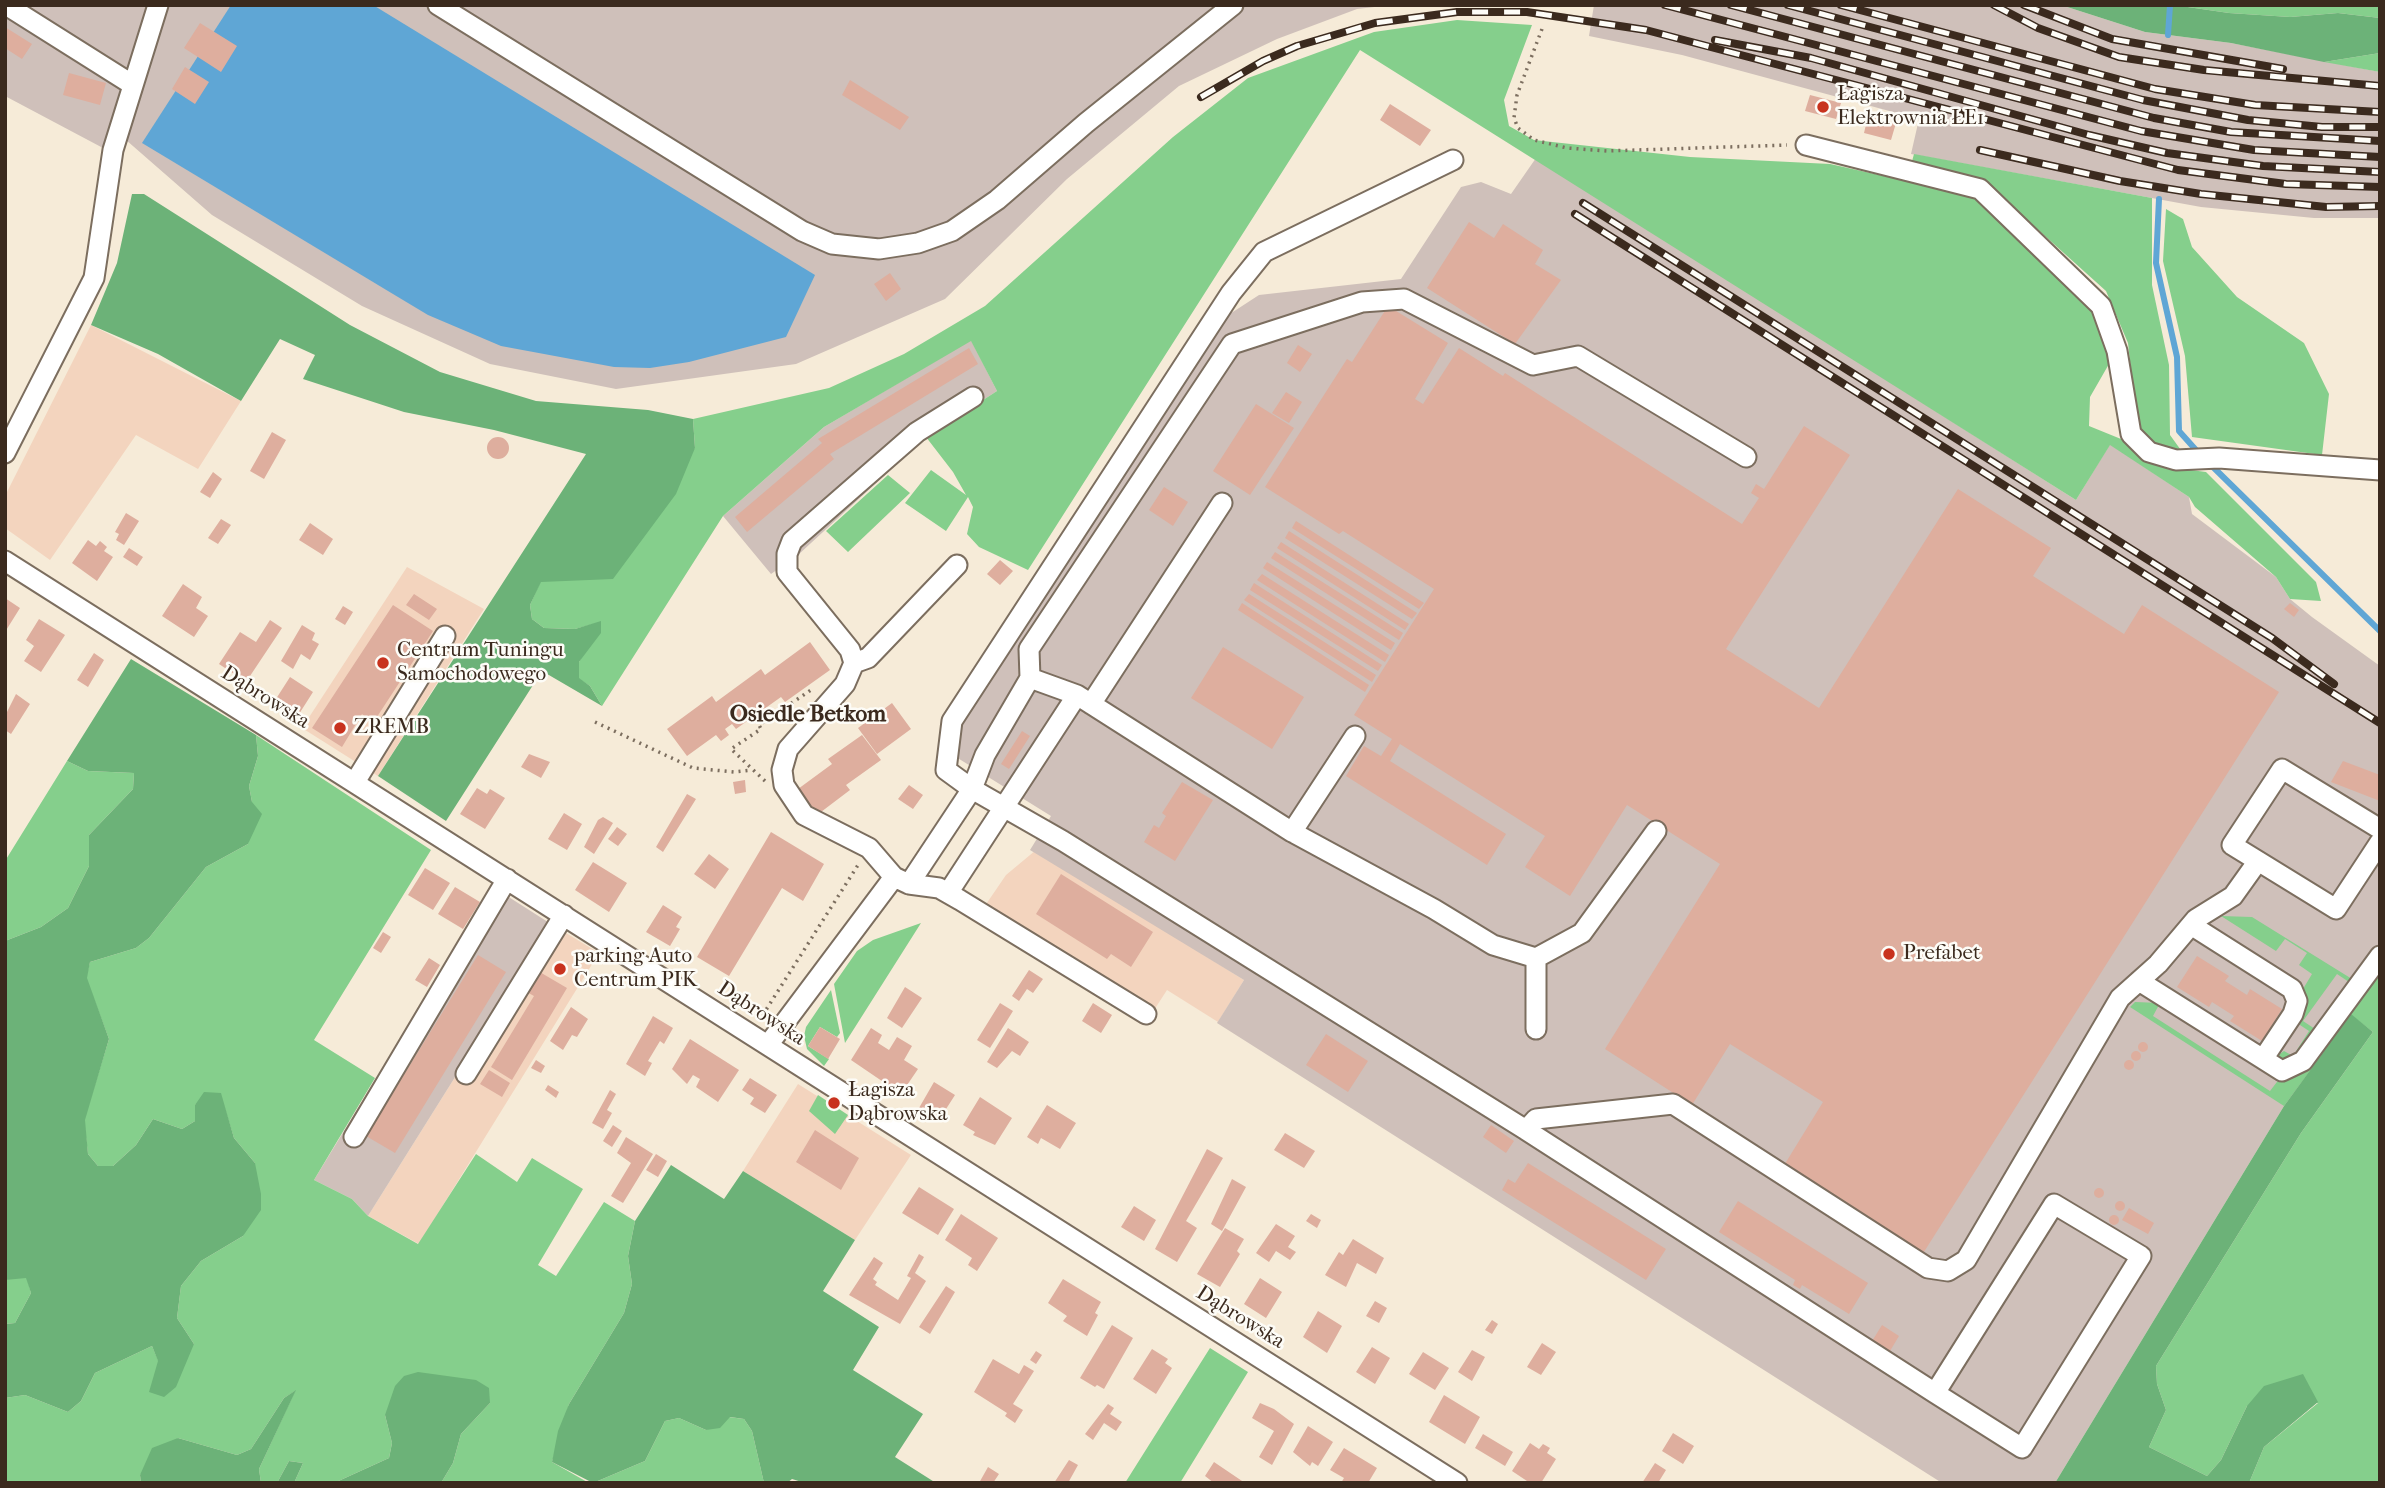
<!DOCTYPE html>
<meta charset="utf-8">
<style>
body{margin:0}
#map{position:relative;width:2385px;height:1488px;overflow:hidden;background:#f6ebd8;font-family:"IM FELL French Canon",serif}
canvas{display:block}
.frame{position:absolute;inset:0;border:7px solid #3b2a1e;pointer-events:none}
</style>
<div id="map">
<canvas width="2385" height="1488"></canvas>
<div class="frame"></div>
</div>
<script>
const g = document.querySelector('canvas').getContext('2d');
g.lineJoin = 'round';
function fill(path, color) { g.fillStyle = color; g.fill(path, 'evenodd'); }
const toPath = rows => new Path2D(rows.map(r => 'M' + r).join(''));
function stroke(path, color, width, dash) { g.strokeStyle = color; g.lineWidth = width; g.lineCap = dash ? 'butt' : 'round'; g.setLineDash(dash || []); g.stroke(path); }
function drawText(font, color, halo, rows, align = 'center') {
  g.font = font + ' "IM FELL French Canon",serif'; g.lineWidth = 5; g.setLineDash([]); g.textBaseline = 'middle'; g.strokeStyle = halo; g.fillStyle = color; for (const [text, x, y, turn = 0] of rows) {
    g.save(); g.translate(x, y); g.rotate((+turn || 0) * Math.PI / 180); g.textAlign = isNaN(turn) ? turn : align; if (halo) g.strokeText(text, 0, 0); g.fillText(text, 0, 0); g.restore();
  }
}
fill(toPath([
 [91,325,241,401,198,469,136,435,50,560,5,528,5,496],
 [407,567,484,609,378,776,302,728],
 [1036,850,1244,980,1218,1022,1167,990,1147,1021,978,916,1006,875],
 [551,924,599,953,419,1244,368,1216],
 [798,1084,911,1155,855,1240,743,1171]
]), '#f3d4be');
fill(toPath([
 [5,5,1392,5,1357,9,1277,39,1179,86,1067,179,945,299,796,364,616,389,490,364,362,306,212,215,110,126,103,148,5,96],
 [1594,5,2061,5,2145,32,2231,43,2380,72,2380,218,2314,218,2201,207,1911,154,1919,119,1682,55,1589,36],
 [1536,158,2076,500,2110,444,2189,497,2192,514,2276,577,2290,599,2312,617,2380,666,2380,975,2284,1106,2055,1483,1942,1483,1217,1023,1244,980,1030,850,1051,816,956,757,960,722,1219,321,1259,295,1401,279,1461,187,1481,182,1511,194],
 [971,340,997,391,926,437,798,555,771,574,723,516,824,427],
 [493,887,551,924,368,1216,352,1199,314,1180]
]), '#cfc0ba');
fill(toPath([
 [2174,5,2380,5,2380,18,2338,13,2290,17,2229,13],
 [1457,20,1532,25,1504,100,1509,126,1534,140,1690,157,1830,164,1978,197,2093,312,2113,357,2090,397,2089,426,2121,439,2168,467,2206,472,2316,582,2321,601,2290,599,2276,577,2195,507,2189,497,2110,445,2076,500,1360,50,1028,570,979,547,967,534,973,507,968,497,946,531,905,503,931,470,966,495,953,472,926,437,997,391,971,341,824,427,723,516,602,706,590,686,579,679,579,662,601,622,575,629,544,628,532,619,530,605,542,578,695,448,693,419,829,388,904,354,985,306,1173,137,1248,78,1374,32],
 [2380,53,2380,72,2324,62],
 [1914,154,2152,198,2152,285,2169,365,2170,435,2183,453,2154,446,2137,426,2128,343,2106,291,1995,191,1911,165],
 [2166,209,2183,219,2192,247,2237,297,2304,343,2329,394,2322,455,2192,437,2185,356,2163,261],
 [888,475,910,493,848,552,826,531],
 [256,735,431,850,314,1040,375,1078,314,1180,352,1199,368,1216,418,1244,476,1154,517,1182,532,1158,583,1189,538,1265,556,1276,604,1202,635,1221,628,1256,632,1284,624,1313,569,1404,552,1462,589,1483,441,1483,453,1463,461,1434,490,1403,385,1415,392,1443,389,1458,334,1483,294,1483,303,1463,289,1461,277,1483,261,1483,259,1469,295,1391,284,1398,251,1449,237,1455,178,1438,140,1475,141,1483,5,1483,5,1398,25,1395,68,1412,81,1401,95,1373,152,1346,158,1360,194,1344,177,1318,181,1286,201,1261,243,1236,255,1163,234,1138,220,1093,195,1105,195,1121,182,1129,153,1119,136,1145,113,1166,98,1166,88,1154,84,1120,109,1039,86,978,90,962,136,948,149,938,206,867,248,844,252,802,249,786,258,756],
 [67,761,88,771,134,773,133,789,89,835,89,866,68,908,41,927,5,941,5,861],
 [2221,916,2252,917,2352,979,2349,982,2337,974,2303,1021,2315,1029,2292,1061,2288,1063,2277,1056,2284,1051,2293,1056,2309,1031,2297,1023,2306,1005,2303,989,2312,974,2299,965,2307,953,2285,939,2276,951],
 [921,923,845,1043,834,984,857,951,873,940],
 [2380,969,2380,1483,2249,1483,2264,1447,2318,1403,2247,1406,2221,1460,2207,1476,2149,1447,2166,1410,2157,1384,2156,1366,2301,1133,2373,1032,2351,1015,2284,1106,2130,1007,2135,1002,2160,1003,2153,1016,2270,1091,2280,1078,2294,1077,2305,1069],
 [831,990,840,1033,837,1037,820,1027,808,1046,829,1059,824,1066,807,1049,804,1036,806,1027],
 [818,1095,848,1115,835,1134,809,1111],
 [11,1278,27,1278,31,1293,15,1323,5,1324,5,1280],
 [1210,1348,1248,1372,1180,1483,1125,1483],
 [729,1417,744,1419,752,1431,764,1483,593,1483,645,1461,665,1421,679,1418,706,1430]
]), '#85cf8c');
fill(toPath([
 [2061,5,2174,5,2229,13,2290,17,2338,13,2380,18,2380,53,2324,62,2231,43,2145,32],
 [132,194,144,194,350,325,440,372,536,401,648,410,693,419,695,448,676,494,613,579,541,582,530,605,532,619,544,628,575,629,601,621,601,633,579,662,579,678,590,686,602,706,542,671,446,821,378,776,586,454,494,430,404,412,303,379,315,355,280,339,241,401,158,354,91,325,117,263],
 [131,659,256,735,258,756,249,786,252,802,262,814,248,844,206,867,149,938,136,948,90,962,87,978,109,1039,85,1120,88,1154,98,1166,113,1166,136,1145,153,1119,182,1129,195,1121,195,1105,204,1092,221,1093,234,1138,255,1163,261,1194,261,1210,243,1236,201,1261,181,1286,177,1318,194,1344,176,1387,164,1397,149,1392,158,1361,152,1346,95,1373,81,1401,68,1412,25,1395,5,1398,5,1324,15,1323,31,1293,26,1278,5,1280,5,941,41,927,68,908,89,866,89,835,133,789,134,773,88,771,67,761],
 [2351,1014,2373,1032,2301,1133,2156,1366,2157,1384,2166,1410,2149,1447,2207,1476,2221,1460,2247,1406,2264,1386,2303,1374,2318,1402,2264,1447,2249,1483,2055,1483,2284,1106],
 [671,1165,724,1199,743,1171,855,1240,823,1291,879,1327,853,1370,923,1414,895,1457,936,1483,805,1483,792,1479,787,1483,764,1483,752,1431,744,1419,730,1417,720,1428,706,1430,679,1418,665,1421,645,1461,593,1483,552,1462,558,1431,569,1404,624,1313,632,1284,628,1256,635,1221],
 [418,1372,476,1380,489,1388,490,1403,461,1434,453,1463,441,1483,334,1483,389,1458,392,1443,385,1415,395,1386,404,1376],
 [296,1390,259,1469,261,1483,141,1483,140,1475,152,1448,178,1438,237,1455,251,1449,284,1398],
 [289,1461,303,1463,294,1483,277,1483]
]), '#6cb278');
fill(toPath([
 [231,5,373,5,815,275,786,337,689,362,650,368,614,367,501,346,428,315,388,291,142,143]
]), '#5fa6d5');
stroke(toPath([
 [2168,35,2170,5],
 [2159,199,2156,263,2177,357,2179,431,2196,450],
 [2212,466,2380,631]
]), '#5fa6d5', 6);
fill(toPath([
 [200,23,237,46,221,72,184,48],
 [5,27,32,44,22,59,5,48],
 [185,67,209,82,195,104,172,89],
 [69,73,106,83,100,105,63,95],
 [850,80,909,117,900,130,842,95],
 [1810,95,1841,103,1836,119,1805,111],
 [1390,104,1431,130,1420,146,1380,120],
 [1868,116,1896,123,1891,140,1864,133],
 [1469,222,1494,238,1503,224,1543,250,1535,264,1561,280,1515,344,1427,288],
 [890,273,901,289,886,301,874,284],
 [1388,306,1448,343,1415,399,1423,404,1459,348,1503,376,1505,373,1742,524,1759,498,1751,493,1756,484,1764,489,1804,426,1850,455,1726,649,1819,708,1958,489,2051,548,2033,576,2124,634,2142,605,2279,692,1922,1255,1783,1167,1823,1102,1730,1044,1692,1105,1605,1049,1720,864,1627,805,1570,896,1525,867,1545,836,1400,744,1390,761,1506,834,1487,865,1346,776,1364,746,1381,756,1392,739,1354,715,1434,589,1343,531,1339,534,1265,487,1347,359,1352,362],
 [1298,345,1312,354,1300,372,1287,363],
 [969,348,978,364,830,454,834,459,747,532,735,517,822,443,818,439],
 [1286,392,1302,402,1289,423,1272,413],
 [1256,404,1294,428,1250,495,1213,471],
 [272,432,286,440,264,479,250,471],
 '487 448a11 11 0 1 1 22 0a11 11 0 1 1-22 0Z',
 [213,472,222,479,210,498,200,492],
 [1164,487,1188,502,1173,526,1149,510],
 [126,513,139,521,124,545,116,540,119,534,115,532],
 [221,519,231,525,218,544,208,538],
 [1296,521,1424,603,1419,609,1292,528],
 [310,523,333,539,323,555,299,540],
 [1289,531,1417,613,1412,619,1285,538],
 [88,540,96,546,100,541,107,547,104,551,113,557,97,581,72,563],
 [1281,542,1409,624,1405,630,1277,548],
 [129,548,143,557,137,566,123,557],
 [1275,552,1403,633,1399,640,1271,558],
 [1000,560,1013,571,1000,585,987,574],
 [1267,562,1395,643,1391,650,1263,568],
 [1262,574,1389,655,1385,662,1257,580],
 [1254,583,1382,665,1378,671,1250,590],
 [183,584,202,597,196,608,208,616,194,637,162,616],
 [414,594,437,609,429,620,406,605],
 [1249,594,1376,675,1372,682,1244,600],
 [5,598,20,608,5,632],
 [1242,603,1369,685,1365,692,1238,610],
 [2290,603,2299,610,2294,617,2284,609],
 [393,605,433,631,373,723,362,714,342,747,312,728],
 [343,606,353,612,345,625,335,619],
 [39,619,65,635,41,672,24,661,34,646,26,640],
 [270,620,282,628,246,682,219,664,240,632,256,642],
 [302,625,315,633,312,640,319,644,310,660,301,654,293,669,281,661],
 [810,642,830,670,785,702,781,697,736,729,732,724,725,729,729,735,721,741,716,735,687,756,667,729,712,696,716,702,761,669,765,675],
 [1223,647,1304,697,1272,749,1191,698],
 [94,653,104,660,88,687,77,680],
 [290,677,313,692,299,714,282,702,279,706,274,702],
 [16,694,30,704,11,734,5,730,5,716],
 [892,703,911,729,877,754,858,728],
 [1022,731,1030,736,1009,769,1001,764],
 [862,735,881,760,846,785,850,790,817,815,798,789,832,764,828,759],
 [529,754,550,762,541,778,521,767],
 [2343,761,2380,775,2380,801,2331,782],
 [745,780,746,792,735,794,733,782],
 [1182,782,1213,800,1175,861,1144,842,1154,825,1159,828,1166,816,1162,813],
 [909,785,923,795,913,809,898,799],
 [477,788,487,794,490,789,505,798,485,829,460,814],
 [687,794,696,799,663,852,656,847],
 [564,813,582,824,567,850,548,839],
 [603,817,613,823,594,854,584,847,598,820],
 [617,827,627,834,618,846,608,839],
 [771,832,824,864,803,901,782,888,729,976,697,957],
 [709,854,729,869,715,889,694,874],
 [593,862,627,883,609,912,575,890],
 [425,868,450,883,433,910,408,895],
 [1061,874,1153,932,1131,967,1111,954,1107,959,1036,914],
 [455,887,480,902,463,929,438,914],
 [663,905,682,917,676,927,680,929,670,946,646,932],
 [383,932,391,937,381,953,373,948],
 [478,955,506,972,395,1153,366,1136],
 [2197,956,2229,976,2225,981,2247,995,2250,989,2282,1009,2262,1041,2230,1021,2234,1016,2212,1002,2209,1007,2177,987],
 [429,958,440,965,427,987,415,980],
 [1029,970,1043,979,1033,993,1027,989,1019,1001,1012,996],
 [538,971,567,988,512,1080,491,1067,534,996,525,991],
 [905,987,922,998,902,1028,887,1018],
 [1000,1003,1013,1011,990,1048,977,1040],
 [1093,1003,1112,1015,1101,1033,1082,1021],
 [571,1007,588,1019,577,1037,572,1035,563,1050,550,1041],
 [653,1016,673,1028,664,1044,660,1041,648,1061,652,1063,645,1076,626,1064],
 [820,1027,840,1039,828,1059,808,1046],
 [871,1028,882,1035,878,1043,889,1050,897,1037,912,1046,904,1060,918,1069,901,1094,851,1060],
 [1008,1028,1029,1042,1020,1056,1012,1051,997,1068,987,1062],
 [1326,1034,1368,1061,1348,1092,1306,1065],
 [690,1039,739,1070,718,1102,696,1087,700,1079,693,1075,687,1084,672,1069],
 '2138 1047a5 5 0 1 1 10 0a5 5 0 1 1-10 0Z',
 '2131 1056a5 5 0 1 1 10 0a5 5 0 1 1-10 0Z',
 [536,1060,545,1066,541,1073,531,1068],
 '2124 1065a5 5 0 1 1 10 0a5 5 0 1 1-10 0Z',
 [489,1070,510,1083,502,1097,480,1084],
 [750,1078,777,1095,765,1113,750,1104,754,1098,742,1090],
 [934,1082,955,1095,939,1120,919,1108],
 [548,1085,559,1092,556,1098,545,1090],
 [610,1090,616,1094,607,1110,612,1113,603,1129,592,1123],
 [980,1097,1012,1118,995,1145,973,1135,975,1132,963,1125],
 [1047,1105,1076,1123,1060,1149,1041,1138,1038,1144,1027,1137],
 [613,1125,622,1131,612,1147,603,1141],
 [1491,1125,1514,1141,1506,1153,1483,1137],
 [815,1130,859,1158,841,1190,796,1162],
 [1285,1133,1315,1151,1304,1168,1274,1150],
 [626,1137,653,1154,623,1203,611,1196,631,1163,617,1153],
 [1207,1149,1223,1158,1186,1221,1197,1228,1177,1262,1155,1249],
 [656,1154,667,1161,658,1177,646,1170],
 [1528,1163,1666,1249,1646,1280,1502,1190,1508,1179,1515,1183],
 [1232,1179,1246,1187,1222,1231,1211,1224],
 [919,1187,954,1209,938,1235,902,1213],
 '2094 1193a5 5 0 1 1 10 0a5 5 0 1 1-10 0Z',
 [1738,1201,1868,1283,1849,1314,1802,1285,1800,1289,1793,1285,1795,1280,1719,1232],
 '2115 1206a5 5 0 1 1 10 0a5 5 0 1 1-10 0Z',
 [1134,1206,1156,1220,1144,1241,1121,1227],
 [2129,1208,2154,1223,2148,1234,2122,1220],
 [961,1214,998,1238,977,1271,968,1265,972,1258,945,1240],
 [1311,1214,1321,1220,1317,1228,1306,1221],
 '2109 1220a5 5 0 1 1 10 0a5 5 0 1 1-10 0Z',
 [1276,1224,1295,1236,1288,1247,1296,1252,1290,1260,1276,1251,1269,1262,1256,1253],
 [1225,1228,1244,1239,1237,1251,1240,1254,1220,1287,1197,1274],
 [1353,1239,1384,1258,1376,1274,1357,1263,1346,1287,1325,1275,1339,1252,1343,1255],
 [919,1254,924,1257,915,1273,926,1281,900,1324,849,1295,874,1257,883,1263,873,1279,877,1282,875,1285,898,1300,911,1278,907,1276],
 [1260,1278,1282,1292,1266,1318,1244,1304],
 [1063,1279,1101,1302,1095,1313,1098,1315,1087,1336,1063,1321,1067,1316,1048,1303],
 [946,1286,955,1292,930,1334,919,1327],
 [1375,1301,1387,1308,1379,1323,1366,1316],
 [1318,1311,1342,1326,1327,1353,1303,1337],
 [1492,1320,1498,1324,1492,1334,1485,1330],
 [1112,1325,1133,1338,1104,1389,1097,1385,1095,1387,1080,1378],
 [1882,1325,1899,1336,1887,1356,1869,1346],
 [1542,1343,1556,1352,1541,1375,1527,1367],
 [1372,1347,1390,1358,1375,1384,1356,1372],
 [1152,1349,1168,1359,1165,1363,1172,1368,1156,1394,1133,1379],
 [1472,1350,1485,1357,1472,1381,1458,1372],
 [1036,1351,1042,1355,1036,1364,1030,1360],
 [1423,1352,1449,1368,1435,1390,1409,1374],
 [993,1359,1019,1374,1024,1365,1034,1371,1013,1404,1023,1410,1015,1423,1005,1416,1007,1413,974,1392],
 [1444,1395,1480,1417,1465,1444,1429,1422],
 [1260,1403,1274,1409,1294,1424,1272,1465,1259,1457,1274,1431,1252,1418],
 [1108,1404,1114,1408,1110,1414,1122,1422,1116,1431,1104,1423,1093,1440,1085,1434],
 [1308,1426,1333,1442,1318,1466,1312,1462,1310,1466,1293,1452],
 [1673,1433,1694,1446,1683,1464,1662,1451],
 [1483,1434,1513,1452,1505,1466,1475,1448],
 [1530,1443,1539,1449,1543,1444,1550,1448,1547,1453,1556,1459,1541,1483,1530,1483,1512,1471],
 [1344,1448,1377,1468,1368,1483,1341,1483,1344,1478,1330,1470],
 [1069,1460,1078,1465,1068,1483,1054,1483],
 [1214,1462,1245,1483,1214,1483,1205,1476],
 [1655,1463,1666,1470,1658,1483,1642,1483],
 [988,1467,999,1474,993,1483,979,1483]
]), '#deae9e');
const minor = toPath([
 [6,5,133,85],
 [438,5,802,231,832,244,879,249,918,243,952,231,997,200,1086,123,1233,5],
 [1806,145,1980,189,2101,306,2117,351,2131,434,2149,452,2176,460,2219,458,2380,470],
 [1453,160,1264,252,1231,293,952,721,946,770,972,789,1063,841,1526,1130,1536,1119,1673,1104,1928,1268,1948,1271,1966,1260,2120,998,2158,964,2196,919,2233,896,2258,861],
 [5,453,94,278,113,150,158,5],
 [5,561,1457,1483],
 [854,663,868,658,957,565],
 [1091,704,1222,503],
 [355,782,445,636],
 [2380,829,2282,769,2232,845,2336,909,2380,842],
 [1292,832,1355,736],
 [894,877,909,884,939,888,960,900,1146,1014],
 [909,884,972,789,985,755,1030,678],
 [948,893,1077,695],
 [1536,958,1582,933,1656,831],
 [2139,981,2263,1059,2293,1014,2297,1001,2292,989,2191,925],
 [1536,1029,1536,958,1493,945,1434,909,1292,832,1077,695,1030,678,1029,649,1232,344,1362,302,1404,299,1533,365,1578,356,1746,457],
 [768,1045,894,877,869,848,804,815,784,785,782,770,788,749,845,684,854,663,850,650,787,572,787,554,792,541,917,432,973,397],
 [2263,1059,2282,1071,2303,1061,2380,956],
 [466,1074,564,915],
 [1526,1130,1935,1393,2022,1448,2141,1256,2054,1204,1935,1393],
 [354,1137,507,879]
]);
stroke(minor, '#7c6e5f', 23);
stroke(toPath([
 [1542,29,1517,95,1514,118,1518,128,1534,140,1567,148,1607,151,1787,145],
 [595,722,693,768,734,772,752,770],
 [765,781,731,749,761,729,759,725,811,690],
 [755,1016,764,1013,858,865]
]), '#7c6e5f', 3.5, [2, 5]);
stroke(minor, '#fff', 19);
const rail = toPath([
 [1665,5,2141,131,2254,150,2380,157],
 [1731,5,2154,118,2231,132,2380,141],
 [1788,5,2143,100,2248,120,2322,127,2380,127],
 [1841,5,2155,89,2255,105,2380,112],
 [1994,5,2038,28,2119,57,2204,70,2380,86],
 [2024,5,2112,39,2283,69],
 [1715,40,1811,58,2089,135,2167,153,2263,166,2380,172],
 [1201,97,1263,61,1297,46,1375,23,1457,12,1527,12,1646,30,2178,170,2286,184,2380,187],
 [1980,150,2120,181,2201,194,2326,207,2380,206],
 [1583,203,2272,638,2334,684],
 [1575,214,2380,723]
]);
stroke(rail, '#3b2a1e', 8);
stroke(rail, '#fdfcf7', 5, [16]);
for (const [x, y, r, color] of [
 [1823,107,7,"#c8321e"],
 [383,663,7,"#c8321e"],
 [340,728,7,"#c8321e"],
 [1889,954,7,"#c8321e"],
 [560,969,7,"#c8321e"],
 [834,1103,7,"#c8321e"]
]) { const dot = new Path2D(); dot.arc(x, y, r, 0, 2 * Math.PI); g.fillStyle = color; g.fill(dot); stroke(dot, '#fdfcf7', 2.5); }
drawText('21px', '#3b2a1e', '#fdfcf7', [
 ["Łagisza",1837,95],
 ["Elektrownia ŁE1",1837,119],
 ["Centrum Tuningu",397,651],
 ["Samochodowego",397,675],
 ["ZREMB",354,728],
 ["Prefabet",1903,954],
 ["parking Auto",574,957],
 ["Centrum PIK",574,981],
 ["Łagisza",848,1091],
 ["Dąbrowska",848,1115]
], 'left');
drawText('21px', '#3b2a1e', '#fdfcf7', [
 ["Dąbrowska",265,698,32],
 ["Dąbrowska",761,1014,33],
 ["Dąbrowska",1240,1318,32]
]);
drawText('bold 23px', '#3b2a1e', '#fdfcf7', [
 ["Osiedle Betkom",808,715]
]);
</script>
